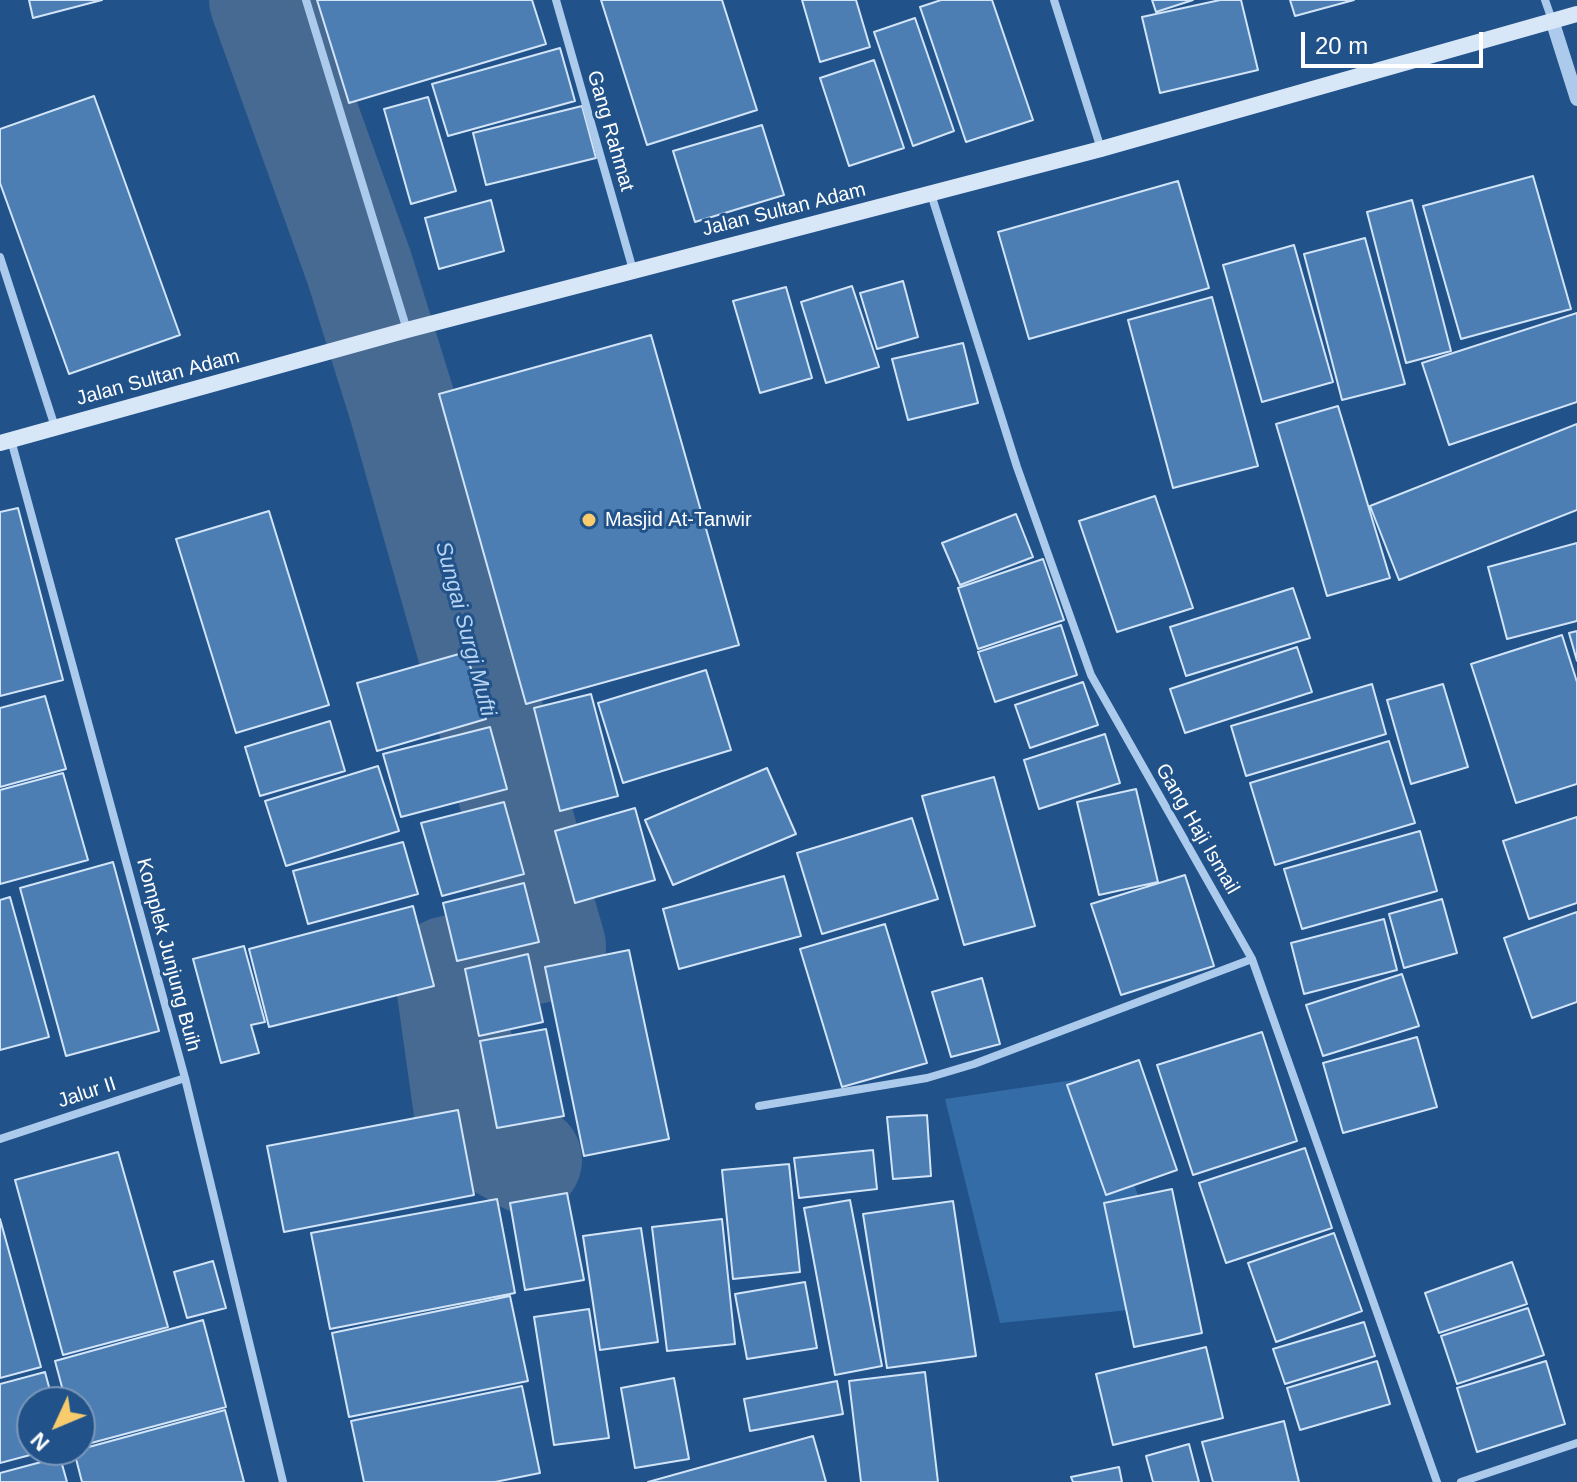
<!DOCTYPE html>
<style>
body{margin:0}
#map{position:relative;width:1577px;height:1482px;overflow:hidden;background:#215289;font-family:Helvetica,sans-serif}
canvas{display:block}
.north{position:absolute;left:16px;top:1386px;width:80px;height:80px;box-sizing:border-box;background:#215289;border:2px solid #7a97b8;border-radius:50%;rotate:226deg;font-size:22px;font-weight:700;line-height:32px;text-align:center;color:#fff}
.north::after{content:'';display:block;margin:auto;width:28px;height:36px;background:#f8cb6d;clip-path:polygon(50% 0,100% 100%,50% 72%,0 100%)}
.scale{position:absolute;left:1301px;top:32px;width:182px;height:36px;box-sizing:border-box;border:4px solid #fff;border-top:0;padding-left:10px;font-size:24px;line-height:28px;white-space:nowrap;color:#fff;-webkit-text-stroke:6px #215289;paint-order:stroke}
</style>
<div id="map">
<canvas width="1577" height="1482"></canvas>
<div class="north">N</div>
<div class="scale">20 m</div>
</div>
<script>
const g = document.querySelector('canvas').getContext('2d');
g.lineJoin = 'round';
function fill(path, color) { g.fillStyle = color; g.fill(path, 'evenodd'); }
const toPath = rows => new Path2D(rows.map(r => 'M' + r).join(''));
function stroke(path, color, width, dash) { g.strokeStyle = color; g.lineWidth = width; g.lineCap = dash ? 'butt' : 'round'; g.setLineDash(dash || []); g.stroke(path); }
function drawText(font, color, halo, rows, align = 'center') {
  g.font = font + ' Helvetica,sans-serif'; g.lineWidth = 6; g.setLineDash([]); g.textBaseline = 'middle'; g.strokeStyle = halo; g.fillStyle = color; for (const [text, x, y, turn = 0] of rows) {
    g.save(); g.translate(x, y); g.rotate((+turn || 0) * Math.PI / 180); g.textAlign = isNaN(turn) ? turn : align; if (halo) g.strokeText(text, 0, 0); g.fillText(text, 0, 0); g.restore();
  }
}
fill(toPath([
 [1094,1077,1179,1305,1000,1323,945,1099]
]), '#346ca7');
stroke(toPath([
 [263,0,359,267,403,408,526,843,532,877,552,946,448,970,470,1127,528,1160]
]), '#476a92', 108);
const building = toPath([
 [29,0,102,0,33,18,29,0],
 [317,0,532,0,546,44,349,103,317,0],
 [601,0,722,0,757,110,647,145,601,0],
 [802,0,856,0,870,47,820,62,802,0],
 [941,0,992,0,1033,120,966,142,920,7,941,0],
 [1152,0,1193,0,1156,12,1152,0],
 [1220,0,1241,0,1258,70,1160,93,1142,17,1220,0],
 [1290,0,1354,0,1295,16,1290,0],
 [915,18,954,131,913,146,874,32,915,18],
 [560,48,575,101,448,136,432,84,560,48],
 [874,60,904,148,849,166,820,78,874,60],
 [94,96,180,335,69,374,0,183,0,129,94,96],
 [428,97,456,191,411,204,384,109,428,97],
 [582,106,596,158,486,185,473,133,582,106],
 [762,125,784,195,695,222,673,151,762,125],
 [1533,176,1571,309,1461,339,1423,206,1533,176],
 [1178,181,1209,288,1029,339,998,232,1178,181],
 [491,200,504,251,439,269,425,218,491,200],
 [1412,200,1451,351,1406,363,1367,212,1412,200],
 [1365,238,1405,384,1342,400,1304,254,1365,238],
 [1294,245,1333,382,1262,402,1223,265,1294,245],
 [903,281,918,337,877,349,860,293,903,281],
 [852,286,879,367,826,383,801,302,852,286],
 [786,287,812,378,760,393,733,301,786,287],
 [1212,297,1258,466,1173,488,1128,320,1212,297],
 [1577,313,1577,402,1449,445,1422,363,1577,313],
 [651,335,739,645,526,704,439,394,651,335],
 [963,343,978,403,908,420,892,359,963,343],
 [1338,406,1390,578,1327,596,1276,424,1338,406],
 [1577,424,1577,510,1399,580,1370,506,1577,424],
 [1155,496,1193,608,1117,632,1079,521,1155,496],
 [18,508,63,680,0,696,0,512,18,508],
 [269,511,329,705,236,733,176,539,269,511],
 [1016,514,1033,557,960,585,942,543,1016,514],
 [1577,543,1577,621,1507,639,1488,567,1577,543],
 [1043,559,1064,620,978,649,958,588,1043,559],
 [1293,588,1310,638,1186,676,1170,627,1293,588],
 [1061,625,1077,675,995,702,978,652,1061,625],
 [1577,631,1577,661,1569,633,1577,631],
 [1562,635,1577,682,1577,784,1516,803,1471,664,1562,635],
 [1297,647,1312,692,1185,733,1170,689,1297,647],
 [466,652,486,719,377,751,357,683,466,652],
 [706,670,731,750,623,783,598,703,706,670],
 [1083,682,1098,725,1030,748,1015,705,1083,682],
 [1372,684,1386,734,1246,776,1231,726,1372,684],
 [1443,684,1468,767,1411,784,1387,700,1443,684],
 [591,694,618,796,560,811,534,708,591,694],
 [45,696,66,769,0,787,0,708,45,696],
 [330,721,345,771,260,796,245,747,330,721],
 [490,727,507,789,401,817,383,754,490,727],
 [1105,734,1120,783,1039,809,1024,760,1105,734],
 [1389,741,1415,823,1275,865,1250,783,1389,741],
 [378,766,399,831,286,866,265,801,378,766],
 [767,768,796,834,673,885,645,820,767,768],
 [63,773,88,860,0,884,0,790,63,773],
 [994,777,1035,926,964,945,922,796,994,777],
 [1136,789,1158,882,1099,895,1077,802,1136,789],
 [504,802,524,874,442,896,421,823,504,802],
 [635,808,655,880,575,903,555,831,635,808],
 [1577,817,1577,903,1529,919,1503,841,1577,817],
 [912,818,938,899,822,934,797,853,912,818],
 [1420,831,1437,891,1302,929,1284,869,1420,831],
 [403,842,418,894,308,924,293,871,403,842],
 [113,862,159,1031,66,1056,20,888,113,862],
 [1185,875,1214,966,1121,995,1091,904,1185,875],
 [784,876,801,936,679,969,663,909,784,876],
 [524,883,539,942,457,961,443,903,524,883],
 [10,897,49,1037,0,1050,0,900,10,897],
 [1442,899,1457,953,1404,968,1389,914,1442,899],
 [413,906,434,986,269,1027,249,949,413,906],
 [1577,912,1577,1002,1532,1018,1504,938,1577,912],
 [1384,919,1397,970,1304,994,1291,943,1384,919],
 [885,924,927,1063,842,1087,800,949,885,924],
 [244,946,265,1022,251,1025,259,1053,221,1063,193,959,244,946],
 [629,950,669,1139,584,1156,545,967,629,950],
 [528,954,543,1022,479,1036,465,969,528,954],
 [1402,974,1419,1026,1323,1056,1306,1005,1402,974],
 [982,978,1000,1044,951,1057,932,992,982,978],
 [546,1029,564,1116,497,1128,480,1041,546,1029],
 [1262,1032,1297,1141,1193,1175,1157,1065,1262,1032],
 [1417,1037,1437,1107,1343,1133,1323,1063,1417,1037],
 [1139,1060,1177,1170,1106,1195,1067,1085,1139,1060],
 [458,1110,474,1195,284,1232,267,1146,458,1110],
 [927,1115,931,1176,893,1179,887,1117,927,1115],
 [1305,1148,1332,1228,1226,1263,1199,1183,1305,1148],
 [873,1150,877,1189,799,1198,794,1158,873,1150],
 [118,1152,168,1327,63,1355,15,1180,118,1152],
 [789,1164,800,1272,733,1279,722,1170,789,1164],
 [1172,1189,1202,1333,1134,1347,1104,1203,1172,1189],
 [567,1193,584,1280,525,1290,510,1203,567,1193],
 [497,1199,515,1293,330,1329,311,1233,497,1199],
 [850,1200,882,1366,835,1375,804,1208,850,1200],
 [953,1201,976,1356,887,1368,863,1214,953,1201],
 [0,1219,41,1367,0,1378,0,1219],
 [722,1219,735,1344,667,1351,652,1227,722,1219],
 [641,1228,658,1342,600,1350,583,1236,641,1228],
 [1334,1233,1362,1311,1276,1342,1248,1263,1334,1233],
 [213,1261,226,1308,187,1318,174,1272,213,1261],
 [1512,1262,1527,1304,1439,1333,1425,1293,1512,1262],
 [805,1282,817,1348,747,1359,735,1294,805,1282],
 [510,1296,528,1381,349,1417,332,1333,510,1296],
 [1528,1308,1544,1355,1457,1384,1441,1336,1528,1308],
 [589,1309,609,1438,554,1445,534,1317,589,1309],
 [203,1320,226,1407,80,1446,80,1402,66,1402,55,1361,203,1320],
 [1364,1322,1375,1356,1285,1384,1273,1349,1364,1322],
 [1206,1347,1223,1418,1113,1445,1096,1374,1206,1347],
 [1377,1361,1390,1404,1300,1430,1287,1388,1377,1361],
 [1546,1361,1565,1424,1477,1452,1457,1388,1546,1361],
 [45,1372,53,1402,32,1402,32,1450,49,1450,0,1463,0,1384,45,1372],
 [925,1372,938,1482,861,1482,849,1381,925,1372],
 [674,1378,689,1459,635,1468,621,1388,674,1378],
 [837,1381,843,1414,750,1431,744,1399,837,1381],
 [522,1386,540,1473,495,1482,364,1482,351,1421,522,1386],
 [225,1410,244,1482,82,1482,74,1451,225,1410],
 [1284,1421,1299,1482,1213,1482,1202,1442,1284,1421],
 [813,1436,826,1482,648,1482,813,1436],
 [1189,1444,1199,1482,1153,1482,1146,1456,1189,1444],
 [60,1457,67,1482,0,1482,0,1473,60,1457],
 [1119,1467,1122,1482,1073,1482,1071,1477,1119,1467]
]);
fill(building, '#4d7eb3');
stroke(building, '#d1e4f8', 2);
stroke(toPath([
 [306,0,407,330],
 [556,0,633,270],
 [1054,0,1101,149],
 [1545,0,1552,20],
 [931,194,1017,467,1091,675,1252,959,1437,1482],
 [0,257,55,427],
 [11,440,185,1078,283,1482],
 [759,1106,927,1078,974,1064,1252,959],
 [0,1139,185,1078],
 [1461,1482,1577,1443]
]), '#accaeb', 8);
stroke(toPath([
 [1552,20,1577,99]
]), '#accaeb', 14);
stroke(toPath([
 [0,443,407,330,1101,149,1577,14]
]), '#d8e7f8', 16);
for (const [x, y, r, color] of [
 [589,520,8,"#f8cb6d"]
]) { const dot = new Path2D(); dot.arc(x, y, r, 0, 2 * Math.PI); g.fillStyle = color; g.fill(dot); stroke(dot, '#215289', 3); }
drawText('20px', '#fff', '#215289', [
 ["Gang Rahmat",610,131,74],
 ["Jalan Sultan Adam",784,210,-14],
 ["Jalan Sultan Adam",158,378,-15],
 ["Gang Haji Ismail",1197,829,60],
 ["Komplek Junjung Buih",168,955,75],
 ["Jalur II",87,1093,-18]
]);
drawText('20px', '#fff', '#215289', [
 ["Masjid At-Tanwir",605,520]
], 'left');
drawText('italic 22px', '#b8d4f2', '#215289', [
 ["Sungai Surgi Mufti",465,629,75]
]);
</script>
